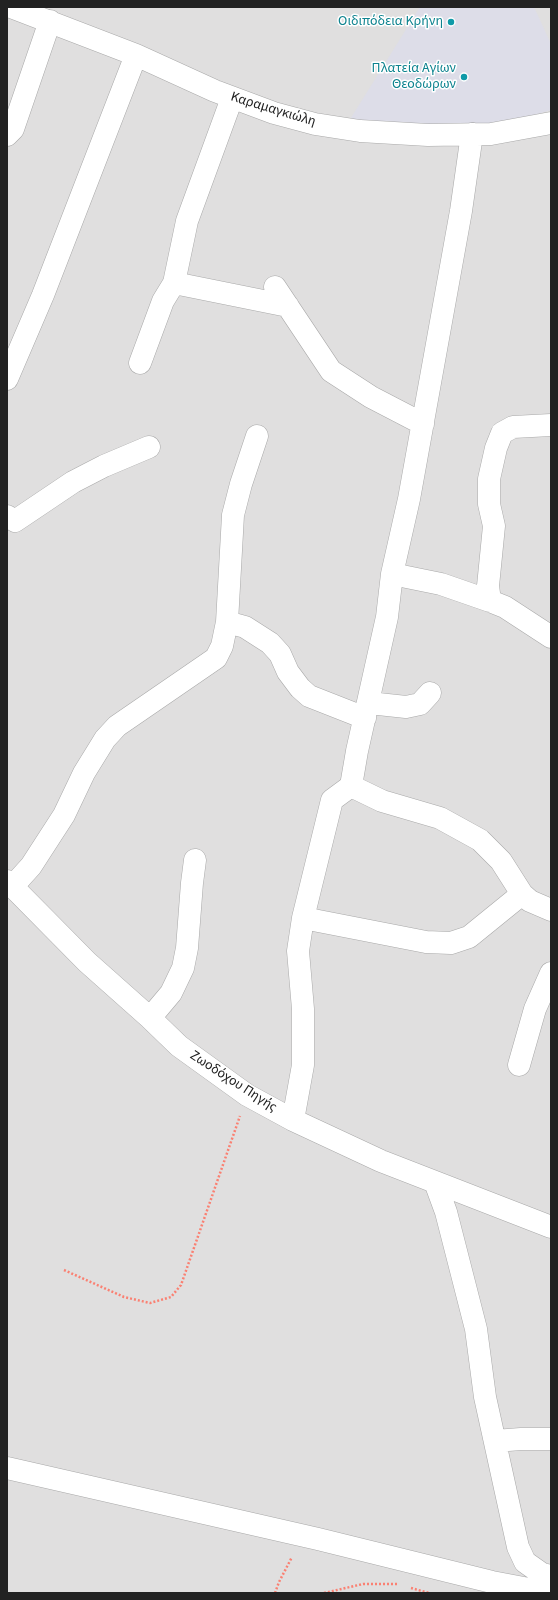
<!DOCTYPE html>
<meta charset="utf-8">
<style>
body{margin:0}
#map{position:relative;width:558px;height:1600px;overflow:hidden;background:#f2efe9;font-family:"Source Sans 3",sans-serif}
canvas{display:block}
.frame{position:absolute;inset:0;border:8px solid #222;pointer-events:none}
</style>
<div id="map">
<canvas width="558" height="1600"></canvas>
<div class="frame"></div>
</div>
<script>
const g = document.querySelector('canvas').getContext('2d');
g.lineJoin = 'round';
function fill(path, color) { g.fillStyle = color; g.fill(path, 'evenodd'); }
const toPath = rows => new Path2D(rows.map(r => 'M' + r).join(''));
function stroke(path, color, width, dash) { g.strokeStyle = color; g.lineWidth = width; g.lineCap = dash ? 'butt' : 'round'; g.setLineDash(dash || []); g.stroke(path); }
function drawText(font, color, halo, rows, align = 'center') {
  g.font = font + ' "Source Sans 3",sans-serif'; g.lineWidth = 3; g.setLineDash([]); g.textBaseline = 'middle'; g.strokeStyle = halo; g.fillStyle = color; for (const [text, x, y, turn = 0] of rows) {
    g.save(); g.translate(x, y); g.rotate((+turn || 0) * Math.PI / 180); g.textAlign = isNaN(turn) ? turn : align; if (halo) g.strokeText(text, 0, 0); g.fillText(text, 0, 0); g.restore();
  }
}
fill(toPath([
 [7,7,551,7,551,1593,7,1593]
]), '#e0dfdf');
fill(toPath([
 [420,7,534,7,551,44,551,110,508,123,466,126,349,121]
]), '#dddde8');
const minor = toPath([
 [11,7,136,55,215,91,274,113,315,124,360,131,428,135,491,134,551,123],
 [472,134,461,211,409,499,392,574,387,617,357,751,351,786,382,801,440,818,480,840,501,861,522,894,530,901,551,910],
 [7,135,13,129,50,21],
 [174,283,288,306],
 [275,287,331,371,371,397,423,424],
 [140,363,163,301,174,283,187,221,232,98],
 [7,379,43,295,136,55],
 [7,516,15,521,73,482,104,466,149,447],
 [392,574,441,584,490,601,505,607,551,637],
 [490,601,488,586,494,526,489,504,489,479,496,448,502,433,513,427,551,425],
 [227,622,245,627,270,643,280,654,288,672,300,688,309,696,365,718],
 [369,703,406,707,420,704,430,693],
 [7,881,87,962,150,1018,179,1046,247,1095,293,1120,381,1161,551,1227],
 [12,887,31,866,64,815,84,773,105,739,117,726,216,658,222,646,227,622,233,515,241,484,257,436],
 [303,918,426,942,451,943,469,937,522,894],
 [150,1018,171,993,183,968,187,948,192,883,195,860],
 [519,1065,535,1009,551,973],
 [293,1120,303,1065,303,1009,298,951,303,918,332,800,351,786],
 [435,1182,446,1212,476,1329,485,1397,518,1547,525,1562,542,1574,551,1576],
 [495,1441,521,1439,551,1439],
 [7,1468,318,1539,492,1582,550,1593]
]);
stroke(minor, '#a9a9a9', 23);
stroke(toPath([
 [64,1270,124,1297,150,1303,171,1297,181,1285,240,1116],
 [411,1588,429,1593],
 [275,1593,279,1582,292,1557],
 [324,1593,363,1584,399,1584]
]), '#fa8072', 2.5, [2, 2]);
stroke(minor, '#fff', 22);
for (const [x, y, r, color] of [
 [451,22,4,"#0f9aa8"],
 [464,77,4,"#0f9aa8"]
]) { const dot = new Path2D(); dot.arc(x, y, r, 0, 2 * Math.PI); g.fillStyle = color; g.fill(dot); stroke(dot, '#fff', 1.5); }
drawText('14px', '#0d838f', '#fff', [
 ["Οιδιπόδεια Κρήνη",443,22],
 ["Πλατεία Αγίων",456,69],
 ["Θεοδώρων",456,85]
], 'right');
drawText('14px', '#222', '#fff', [
 ["Καραμαγκιώλη",273,110,17],
 ["Ζωοδόχου Πηγής",233,1082,33]
]);
</script>
